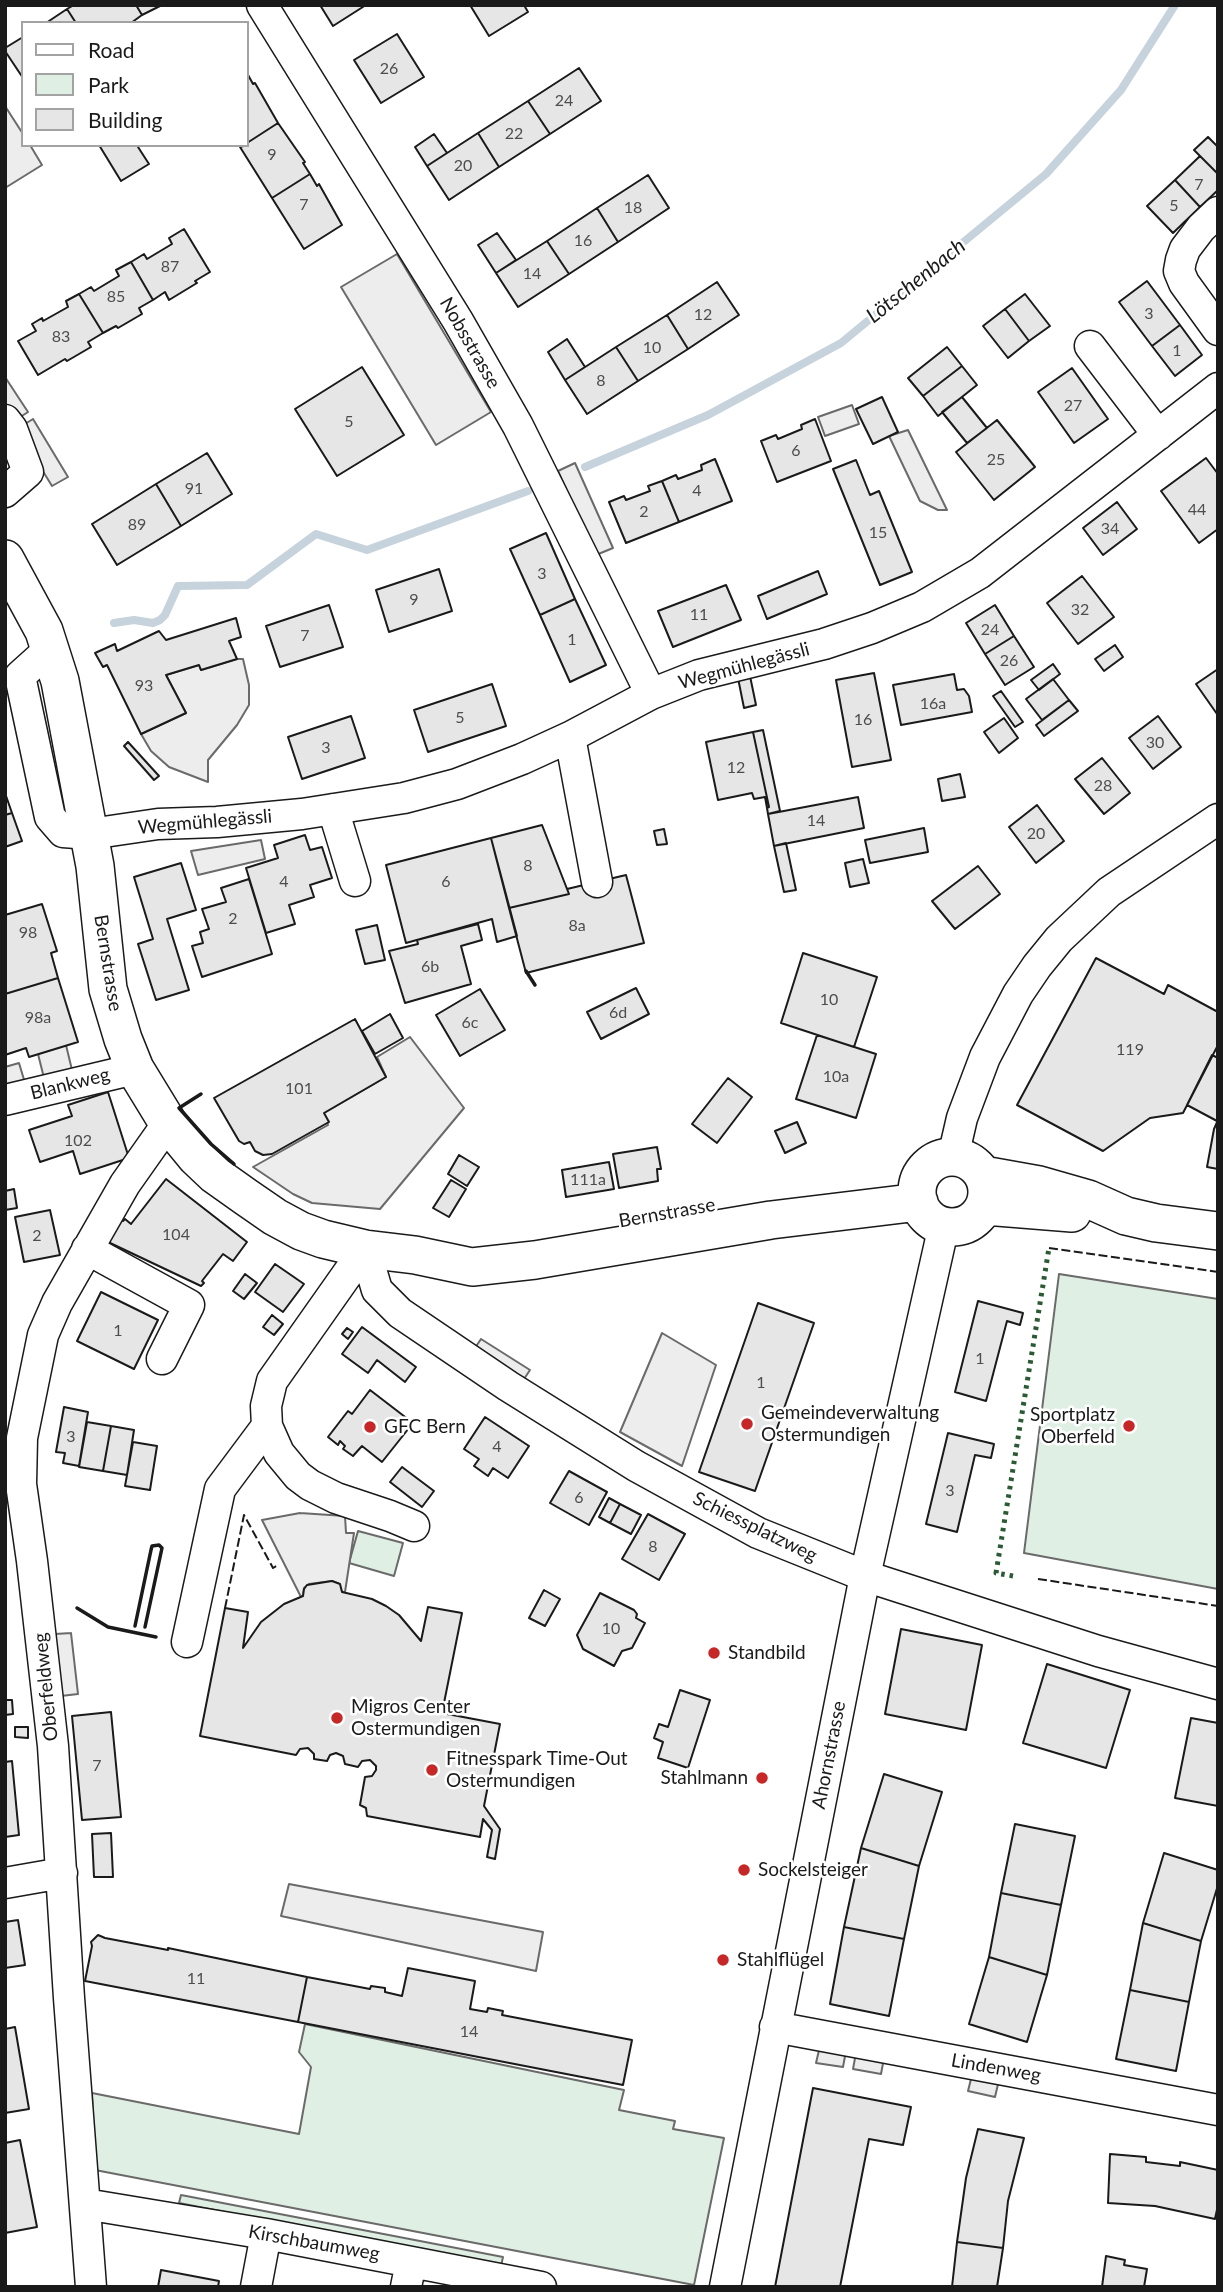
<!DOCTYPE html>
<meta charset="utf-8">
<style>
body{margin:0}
#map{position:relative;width:1223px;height:2292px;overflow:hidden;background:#fff;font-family:Lato,sans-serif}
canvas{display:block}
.frame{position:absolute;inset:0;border:7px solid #1a1a1a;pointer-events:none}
.legend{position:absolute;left:21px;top:21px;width:228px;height:126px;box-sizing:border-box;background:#fff;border:2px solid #a3a3a3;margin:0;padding:9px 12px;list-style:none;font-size:21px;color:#1a1a1a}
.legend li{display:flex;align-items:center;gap:14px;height:35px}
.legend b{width:35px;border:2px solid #a3a3a3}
</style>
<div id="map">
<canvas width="1223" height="2292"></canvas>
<div class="frame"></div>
<ul class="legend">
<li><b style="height:9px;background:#fff"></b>Road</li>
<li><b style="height:19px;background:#e0efe3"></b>Park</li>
<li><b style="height:19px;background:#e6e6e6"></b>Building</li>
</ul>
</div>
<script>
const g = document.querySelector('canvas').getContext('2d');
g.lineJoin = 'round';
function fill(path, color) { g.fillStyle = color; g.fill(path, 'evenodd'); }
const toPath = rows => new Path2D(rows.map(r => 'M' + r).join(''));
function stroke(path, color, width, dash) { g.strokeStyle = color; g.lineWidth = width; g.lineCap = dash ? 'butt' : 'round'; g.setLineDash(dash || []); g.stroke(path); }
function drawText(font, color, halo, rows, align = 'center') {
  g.font = font + ' Lato,sans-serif'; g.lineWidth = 5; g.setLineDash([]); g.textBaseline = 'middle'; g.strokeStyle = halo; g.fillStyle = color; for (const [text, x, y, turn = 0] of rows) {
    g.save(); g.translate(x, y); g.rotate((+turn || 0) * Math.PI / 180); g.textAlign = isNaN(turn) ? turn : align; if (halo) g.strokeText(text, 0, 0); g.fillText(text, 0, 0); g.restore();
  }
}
const green = toPath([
 [1059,1274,1218,1299,1218,1589,1024,1553,1059,1274],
 [358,1531,403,1543,394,1576,349,1563,358,1531],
 [305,2024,624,2090,619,2110,675,2121,673,2129,724,2138,694,2285,95,2170,92,2093,299,2134,311,2067,299,2052,305,2024],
 [181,2195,503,2257,501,2266,179,2203,181,2195]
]);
fill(green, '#e0efe3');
stroke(green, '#6a6a6a', 2);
const parking = toPath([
 [5,106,23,134,23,145,30,145,42,165,5,188,5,106],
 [397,254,491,412,436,445,341,287,397,254],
 [5,377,28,412,14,421,5,407,5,377],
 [852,405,859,424,825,436,818,417,852,405],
 [33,419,68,477,52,486,17,429,33,419],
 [908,430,947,510,938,510,920,501,889,436,908,430],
 [575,463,613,548,596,555,558,471,575,463],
 [237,659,243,659,249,685,249,705,237,725,208,760,208,782,169,767,151,751,141,734,186,713,166,675,199,665,201,670,237,659],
 [261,840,265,859,198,875,191,851,261,840],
 [410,1037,464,1108,380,1209,312,1203,293,1194,253,1167,328,1125,324,1113,386,1077,377,1057,410,1037],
 [66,1045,72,1070,44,1078,38,1054,66,1045],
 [19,1063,25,1083,5,1088,5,1067,19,1063],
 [662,1333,716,1365,682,1466,620,1432,662,1333],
 [481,1339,530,1370,524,1379,475,1348,481,1339],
 [300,1513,345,1516,346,1533,354,1533,345,1592,342,1592,339,1584,332,1581,309,1584,304,1588,303,1596,301,1597,262,1520,300,1513],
 [71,1633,78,1694,61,1696,55,1634,71,1633],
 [289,1884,543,1932,536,1971,281,1916,289,1884],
 [820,2046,846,2051,843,2067,816,2063,820,2046],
 [856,2053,884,2058,881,2074,853,2069,856,2053],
 [972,2075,999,2080,995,2097,968,2091,972,2075]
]);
fill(parking, '#ededed');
stroke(parking, '#6a6a6a', 2);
stroke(toPath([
 [585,467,708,415,841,343,1046,174,1121,90,1175,5],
 [114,623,134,620,153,623,160,620,165,615,178,586,247,585,316,534,367,550,528,491]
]), '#c6d2dc', 8);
const building = toPath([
 [74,5,136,5,142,15,131,23,76,23,67,9,74,5],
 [136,5,162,5,142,15,136,5],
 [320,5,366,5,333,26,320,5],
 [470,5,524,5,528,12,489,36,470,5],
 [67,9,76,23,46,23,67,9],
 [397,34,424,77,381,103,354,60,397,34],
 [23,37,23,78,5,51,5,48,23,37],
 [579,68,601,101,550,134,528,101,579,68],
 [247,73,253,84,255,83,278,123,247,143,247,73],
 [528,101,550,134,499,167,478,133,528,101],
 [278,123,305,162,303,163,310,174,272,198,240,147,247,145,247,143,278,123],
 [478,133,499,167,449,200,427,166,478,133],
 [434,134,447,153,427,166,415,147,434,134],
 [1208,137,1218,147,1218,174,1194,150,1208,137],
 [99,145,141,145,138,147,149,164,121,181,99,145],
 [1200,156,1218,174,1218,190,1200,207,1175,180,1200,156],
 [310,174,317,186,319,184,342,225,304,249,272,198,310,174],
 [648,175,669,208,618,242,597,208,648,175],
 [1175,180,1200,207,1173,233,1147,206,1175,180],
 [597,208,618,242,569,274,547,241,597,208],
 [184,229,210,272,195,281,197,283,169,300,165,292,153,300,131,262,144,254,147,259,172,244,169,238,184,229],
 [497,233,516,260,496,273,478,245,497,233],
 [547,241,569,274,518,307,496,273,547,241],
 [131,262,153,300,139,308,142,314,118,328,116,326,103,333,79,294,91,287,94,291,119,276,116,270,131,262],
 [1147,281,1180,325,1152,346,1119,302,1147,281],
 [717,282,739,315,688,349,667,315,717,282],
 [79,294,103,333,88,342,91,347,67,361,65,359,38,375,18,341,36,331,32,324,42,318,43,321,68,307,66,301,79,294],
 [1025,294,1050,326,1029,341,1005,309,1025,294],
 [1005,309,1029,341,1008,358,983,326,1005,309],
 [667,315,688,349,638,381,616,347,667,315],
 [1180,325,1202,355,1175,376,1152,346,1180,325],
 [567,339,585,367,565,380,548,352,567,339],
 [616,347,638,381,587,414,565,380,616,347],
 [947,347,962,366,923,396,908,378,947,347],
 [962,366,977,385,938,416,923,396,962,366],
 [362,367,404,435,337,476,295,409,362,367],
 [1072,368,1108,419,1074,443,1038,392,1072,368],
 [882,397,898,432,873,444,856,409,882,397],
 [962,397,987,428,967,443,942,412,962,397],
 [815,419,831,461,777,482,761,441,776,435,778,439,802,429,801,425,815,419],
 [997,420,1035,467,994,500,956,452,997,420],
 [207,453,232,494,181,526,156,484,207,453],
 [1206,458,1218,474,1218,529,1199,543,1161,491,1206,458],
 [715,459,732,501,679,522,662,481,676,475,678,479,702,470,701,465,715,459],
 [856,460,870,495,879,491,912,572,880,585,833,469,856,460],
 [662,481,679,522,626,543,609,502,624,496,626,500,650,491,648,486,662,481],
 [156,484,181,526,117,565,92,524,156,484],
 [1117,502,1137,529,1103,555,1083,528,1117,502],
 [546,533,575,599,540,615,510,549,546,533],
 [439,569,452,611,389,632,376,590,439,569],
 [818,571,827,594,767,619,758,596,818,571],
 [1082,576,1114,617,1078,644,1047,603,1082,576],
 [726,585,741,620,673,647,658,611,726,585],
 [575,599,606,665,570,682,540,615,575,599],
 [329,605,343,647,280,667,266,626,329,605],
 [995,605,1014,636,985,654,966,623,995,605],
 [236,618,241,637,229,641,237,659,201,670,199,665,166,675,186,713,141,734,107,665,103,667,95,653,115,644,117,651,159,631,166,640,236,618],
 [1014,636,1034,667,1005,685,985,654,1014,636],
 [1115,645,1123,657,1104,671,1095,659,1115,645],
 [1053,664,1060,674,1039,690,1031,680,1053,664],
 [1218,669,1218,713,1217,714,1196,684,1218,669],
 [874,673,891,760,852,767,836,680,874,673],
 [954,674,957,690,964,689,969,696,972,712,901,725,893,685,954,674],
 [750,676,756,705,744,708,738,678,750,676],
 [1053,679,1069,700,1042,720,1026,699,1053,679],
 [492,684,506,726,428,752,414,710,492,684],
 [1001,691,1023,722,1015,727,993,696,1001,691],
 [1069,700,1078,711,1044,736,1036,725,1069,700],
 [351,716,365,758,302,779,288,737,351,716],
 [1158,716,1181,747,1153,769,1129,738,1158,716],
 [1004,718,1018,738,999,753,984,732,1004,718],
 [763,730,780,811,768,814,767,808,769,807,753,732,763,730],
 [753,732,769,807,767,808,765,797,754,799,752,793,718,800,706,742,753,732],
 [128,742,159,776,154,780,124,746,128,742],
 [1102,758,1130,793,1104,814,1075,779,1102,758],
 [960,774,965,797,942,801,938,779,960,774],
 [5,793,12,813,5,815,5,793],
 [858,797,864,828,774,846,768,814,858,797],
 [1037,805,1064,841,1036,863,1009,827,1037,805],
 [12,813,22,841,5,847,5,815,12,813],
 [542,825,569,894,509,908,491,838,542,825],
 [924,828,928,852,870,863,865,840,924,828],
 [664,829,667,844,657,845,654,831,664,829],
 [305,835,310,850,322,847,332,878,310,885,314,897,289,905,295,924,266,933,246,868,278,858,274,845,305,835],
 [491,838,517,936,497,942,492,919,406,943,386,865,491,838],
 [786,843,796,890,784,892,774,846,786,843],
 [863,859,869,883,850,887,845,863,863,859],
 [181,863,196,910,167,919,189,990,156,1000,138,944,153,939,134,877,181,863],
 [978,866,1000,894,955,929,932,901,978,866],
 [626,875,644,943,526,973,509,908,569,894,567,889,626,875],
 [249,879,272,954,202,977,192,946,203,943,200,932,209,929,202,909,226,902,221,888,249,879],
 [42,904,57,951,51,953,58,978,5,994,5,915,42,904],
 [478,924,482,940,461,946,471,984,405,1003,389,951,418,944,417,940,478,924],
 [377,925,385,960,365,964,356,930,377,925],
 [803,953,877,977,854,1047,781,1023,803,953],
 [1096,958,1164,994,1168,985,1218,1012,1218,1045,1183,1113,1150,1118,1103,1151,1017,1105,1096,958],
 [58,978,78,1042,29,1057,26,1048,5,1055,5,994,58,978],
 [636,988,649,1014,601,1039,587,1012,636,988],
 [480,989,505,1030,460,1056,436,1015,480,989],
 [390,1014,403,1038,375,1054,362,1031,390,1014],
 [355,1019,386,1077,324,1113,329,1122,272,1154,263,1155,255,1151,250,1142,244,1144,239,1141,214,1098,355,1019],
 [817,1035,876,1054,856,1118,796,1099,817,1035],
 [1212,1055,1218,1058,1217,1121,1187,1105,1212,1055],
 [728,1078,752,1097,717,1143,692,1124,728,1078],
 [108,1092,129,1158,80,1174,73,1151,40,1162,29,1130,72,1116,68,1105,108,1092],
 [1218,1120,1218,1169,1207,1167,1214,1129,1218,1120],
 [797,1122,806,1143,785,1153,775,1131,797,1122],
 [657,1147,661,1169,657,1169,658,1181,619,1188,613,1154,657,1147],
 [459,1155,479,1167,467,1186,448,1174,459,1155],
 [609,1162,614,1189,566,1197,562,1170,609,1162],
 [166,1179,247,1242,233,1261,223,1254,202,1281,204,1283,201,1286,108,1242,121,1220,123,1221,125,1219,131,1224,166,1179],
 [451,1180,466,1189,449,1217,433,1208,451,1180],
 [14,1189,17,1208,5,1210,5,1191,14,1189],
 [50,1210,60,1255,24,1262,15,1217,50,1210],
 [275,1264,304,1284,283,1312,255,1292,275,1264],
 [245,1274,257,1283,244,1299,233,1291,245,1274],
 [101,1292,158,1320,134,1369,77,1341,101,1292],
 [978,1301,1023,1313,1020,1325,1007,1321,986,1401,955,1392,978,1301],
 [758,1303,814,1323,755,1491,699,1472,758,1303],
 [272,1315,283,1324,274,1335,263,1327,272,1315],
 [362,1327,416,1367,405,1382,377,1360,368,1373,342,1354,362,1327],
 [347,1328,353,1332,348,1339,342,1334,347,1328],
 [370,1390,413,1423,382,1462,362,1446,353,1456,343,1449,345,1446,340,1441,338,1445,328,1437,348,1411,352,1414,370,1390],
 [64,1407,88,1412,79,1466,63,1463,65,1453,56,1452,64,1407],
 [485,1417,529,1446,508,1478,493,1468,488,1476,474,1466,479,1459,464,1449,485,1417],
 [87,1422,111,1426,103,1471,79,1467,87,1422],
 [111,1426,134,1430,127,1475,103,1471,111,1426],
 [948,1433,994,1444,991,1458,975,1455,957,1532,926,1524,948,1433],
 [133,1442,157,1446,150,1490,125,1486,133,1442],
 [402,1467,434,1491,422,1507,390,1482,402,1467],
 [569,1471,607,1492,589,1525,550,1503,569,1471],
 [609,1498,620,1504,610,1523,599,1517,609,1498],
 [620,1504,641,1515,631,1534,610,1523,620,1504],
 [648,1514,685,1534,659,1580,622,1559,648,1514],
 [332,1581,340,1584,342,1592,372,1599,386,1606,399,1615,421,1641,428,1607,462,1613,442,1713,500,1724,484,1806,500,1829,495,1859,487,1857,492,1830,483,1819,480,1837,367,1816,366,1808,360,1805,365,1777,372,1776,376,1770,376,1766,370,1760,362,1761,358,1767,345,1764,343,1756,336,1753,330,1755,327,1761,314,1759,314,1754,308,1748,300,1749,296,1755,200,1736,225,1608,248,1612,243,1648,261,1622,284,1604,303,1596,304,1589,307,1585,332,1581],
 [544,1590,560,1599,545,1626,529,1618,544,1590],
 [600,1593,634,1610,637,1614,636,1618,645,1623,632,1648,622,1651,614,1666,583,1649,577,1635,600,1593],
 [901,1629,982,1645,966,1730,885,1714,901,1629],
 [1047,1664,1130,1690,1106,1768,1023,1743,1047,1664],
 [680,1690,710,1700,688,1768,658,1758,663,1742,654,1738,659,1724,668,1727,680,1690],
 [5,1700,12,1700,13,1714,5,1715,5,1700],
 [111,1712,121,1817,82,1820,72,1716,111,1712],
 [1191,1718,1218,1723,1218,1806,1175,1798,1191,1718],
 [15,1727,28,1727,28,1738,15,1737,15,1727],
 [12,1761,19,1835,5,1837,5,1762,12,1761],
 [884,1774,942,1792,919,1866,861,1848,884,1774],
 [1015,1824,1075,1836,1061,1905,1001,1893,1015,1824],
 [111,1833,113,1877,94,1877,92,1834,111,1833],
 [861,1848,919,1866,904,1939,844,1927,861,1848],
 [1164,1853,1218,1870,1218,1885,1201,1941,1143,1923,1164,1853],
 [1001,1893,1061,1905,1047,1975,989,1957,1001,1893],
 [18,1920,25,1965,5,1968,5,1922,18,1920],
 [1143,1923,1201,1941,1189,2002,1130,1990,1143,1923],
 [844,1927,904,1939,889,2016,830,2004,844,1927],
 [98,1935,105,1938,168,1950,168,1948,307,1977,298,2022,85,1981,92,1946,91,1942,98,1935],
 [989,1957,1047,1975,1027,2042,969,2024,989,1957],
 [408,1968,475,1981,470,2009,487,2012,488,2008,503,2011,502,2015,632,2040,623,2085,298,2022,307,1977,370,1989,371,1986,385,1988,385,1992,402,1996,408,1968],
 [1130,1990,1189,2002,1176,2071,1116,2059,1130,1990],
 [15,2027,29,2109,5,2113,5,2029,15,2027],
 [813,2088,911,2107,903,2145,869,2139,840,2287,775,2287,813,2088],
 [978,2129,1024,2138,1008,2201,1003,2248,957,2242,966,2178,978,2129],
 [20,2140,37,2227,5,2233,5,2143,20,2140],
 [1110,2154,1146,2157,1146,2162,1180,2166,1180,2162,1218,2170,1218,2205,1215,2219,1155,2206,1108,2203,1110,2154],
 [957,2242,1003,2248,997,2287,952,2287,957,2242],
 [1106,2256,1125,2260,1124,2265,1147,2269,1144,2287,1102,2287,1106,2256],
 [161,2270,219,2281,218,2287,158,2287,161,2270]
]);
fill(building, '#e6e6e6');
stroke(building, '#1a1a1a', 2);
const minor = toPath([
 [262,5,458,321,518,426,651,694],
 [1218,212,1201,228,1185,249,1181,260,1179,271,1184,283,1218,330],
 [1090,346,1158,435],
 [5,420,12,429,28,472,5,492],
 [50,649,20,676,50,817,63,832,90,834,158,824,217,822,302,814,404,798,457,784,522,759,570,737,651,694,699,675,824,644,872,628,922,607,980,573,1218,388],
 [570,737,597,882],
 [333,809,355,881],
 [5,1100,135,1069],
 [953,1157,962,1118,985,1057,1018,994,1037,966,1059,939,1109,892,1218,819],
 [87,1249,189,1305,162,1359],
 [365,1249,377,1290,400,1313,508,1386,636,1466,758,1533,865,1576,1098,1651,1218,1684],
 [365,1249,272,1381,266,1406,267,1426,279,1453,298,1476,310,1485,336,1498,390,1516,414,1526],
 [187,1642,220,1489,267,1426],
 [5,1883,62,1873],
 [775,2027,1218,2110],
 [85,2204,266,2234,541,2287],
 [91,2287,69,1998,53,1746,32,1561,21,1484,22,1438,43,1335,57,1303,125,1184,168,1123],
 [256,2287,266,2234],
 [406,2287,411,2262],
 [725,2287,865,1576,944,1225]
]);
const major = toPath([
 [5,559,44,631,60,681,95,866,108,989,123,1039,135,1069,168,1123,196,1157,215,1175,246,1197,275,1217,301,1231,323,1239,365,1249,415,1255,472,1267,535,1260,771,1220,919,1202],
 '917 1192a35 35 0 1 1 70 0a35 35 0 1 1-70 0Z',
 [983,1175,1039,1185,1088,1199,1126,1216,1156,1223,1218,1231],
 [985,1206,1072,1213]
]);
stroke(minor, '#1a1a1a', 33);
stroke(major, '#1a1a1a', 40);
stroke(minor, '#fff', 30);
stroke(major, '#fff', 37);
stroke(toPath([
 [1013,1576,996,1573,1049,1248]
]), '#2b5a34', 5, [3.5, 5]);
stroke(toPath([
 [1049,1248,1218,1272],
 [1038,1579,1218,1606],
 [225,1608,244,1515,273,1568,278,1565]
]), '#1a1a1a', 2, [9, 3.5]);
stroke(toPath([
 [526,971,535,985],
 [201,1094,179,1108,211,1144,234,1164],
 [77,1608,108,1627,156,1637],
 [135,1626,151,1550,152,1546,159,1545,162,1548,145,1627]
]), '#1a1a1a', 3.5);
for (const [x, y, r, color] of [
 [747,1424,7,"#c62828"],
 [1129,1426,7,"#c62828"],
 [370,1427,7,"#c62828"],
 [714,1653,7,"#c62828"],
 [337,1718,7,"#c62828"],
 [432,1770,7,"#c62828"],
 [762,1778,7,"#c62828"],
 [744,1870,7,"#c62828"],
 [723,1960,7,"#c62828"]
]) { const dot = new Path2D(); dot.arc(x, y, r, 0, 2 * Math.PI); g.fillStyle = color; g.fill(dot); stroke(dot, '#fff', 2.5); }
drawText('16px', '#4d4d4d', null, [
 ["26",389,69],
 ["24",564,101],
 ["22",514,134],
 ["9",272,155],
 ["20",463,166],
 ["7",1199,185],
 ["7",304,205],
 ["5",1174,206],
 ["18",633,208],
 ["16",583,241],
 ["87",170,267],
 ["14",532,274],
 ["85",116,297],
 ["3",1149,314],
 ["12",703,315],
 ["83",61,337],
 ["10",652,348],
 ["1",1177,351],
 ["8",601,381],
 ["27",1073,406],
 ["5",349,422],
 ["6",796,451],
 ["25",996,460],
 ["91",194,489],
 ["4",697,491],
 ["44",1197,510],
 ["2",644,512],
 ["89",137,525],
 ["34",1110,529],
 ["15",878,533],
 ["3",542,574],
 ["9",414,600],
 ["32",1080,610],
 ["11",699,615],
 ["24",990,630],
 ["7",305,636],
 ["1",572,640],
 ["26",1009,661],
 ["93",144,686],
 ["16a",933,704],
 ["5",460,718],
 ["16",863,720],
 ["30",1155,743],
 ["3",326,748],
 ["12",736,768],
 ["28",1103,786],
 ["14",816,821],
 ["20",1036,834],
 ["8",528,866],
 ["4",284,882],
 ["6",446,882],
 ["2",233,919],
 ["8a",577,926],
 ["98",28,933],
 ["6b",430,967],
 ["10",829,1000],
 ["6d",618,1013],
 ["98a",38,1018],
 ["6c",470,1023],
 ["119",1130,1050],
 ["10a",836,1077],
 ["101",299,1089],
 ["102",78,1141],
 ["111a",588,1180],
 ["104",176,1235],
 ["2",37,1236],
 ["1",118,1331],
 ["1",980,1359],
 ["1",761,1383],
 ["3",71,1437],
 ["4",497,1447],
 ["3",950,1491],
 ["6",579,1498],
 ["8",653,1547],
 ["10",611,1629],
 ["7",97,1766],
 ["11",196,1979],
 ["14",469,2032]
]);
drawText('19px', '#1a1a1a', '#fff', [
 ["Nobsstrasse",470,343,60],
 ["Wegmühlegässli",744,666,-15],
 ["Wegmühlegässli",205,822,-5],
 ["Bernstrasse",108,963,81],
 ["Blankweg",70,1084,-14],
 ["Bernstrasse",667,1213,-10],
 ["Schiessplatzweg",755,1527,26],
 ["Oberfeldweg",46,1687,-96],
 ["Ahornstrasse",829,1755,-79],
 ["Lindenweg",996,2068,10],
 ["Kirschbaumweg",314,2243,10]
]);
drawText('19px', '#1a1a1a', '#fff', [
 ["Gemeindeverwaltung",761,1413],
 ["Ostermundigen",761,1435],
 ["Sportplatz",1115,1415,"right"],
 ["Oberfeld",1115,1437,"right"],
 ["GFC Bern",384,1427],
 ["Standbild",728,1653],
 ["Migros Center",351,1707],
 ["Ostermundigen",351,1729],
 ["Fitnesspark Time-Out",446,1759],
 ["Ostermundigen",446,1781],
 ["Stahlmann",748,1778,"right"],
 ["Sockelsteiger",758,1870],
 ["Stahlflügel",737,1960]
], 'left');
drawText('italic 21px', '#1a1a1a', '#fff', [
 ["Lötschenbach",916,281,-39]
]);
</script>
